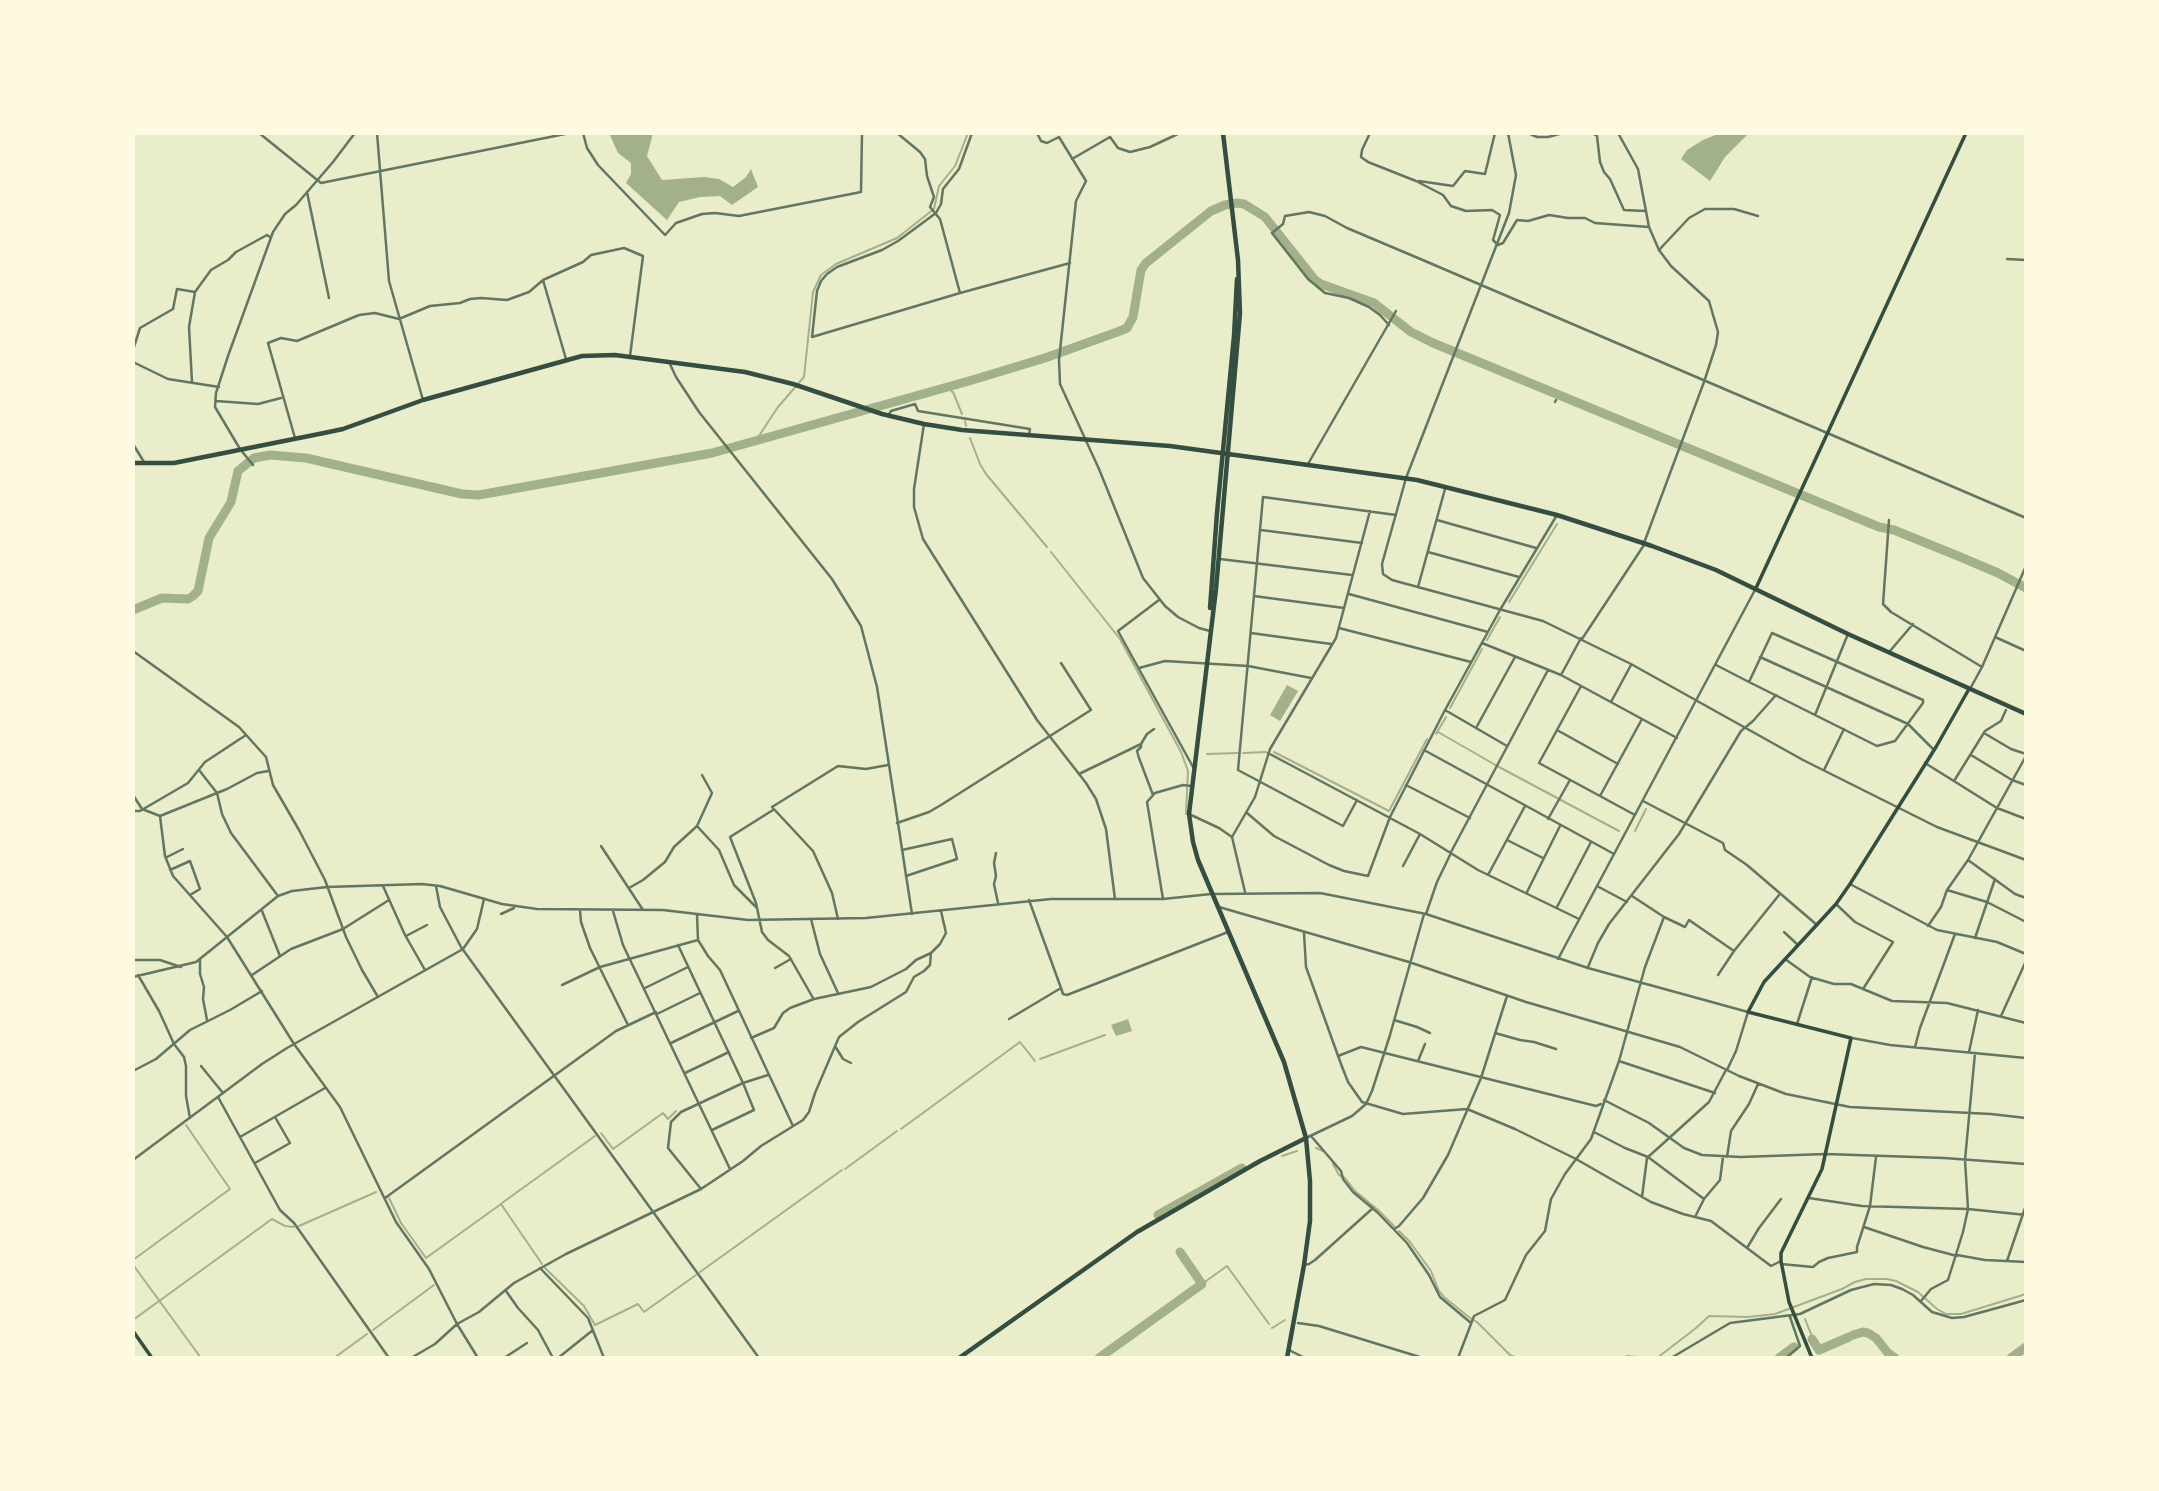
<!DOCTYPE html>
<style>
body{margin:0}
#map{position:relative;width:2159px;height:1491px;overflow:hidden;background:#e9edc9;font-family:"Public Sans",sans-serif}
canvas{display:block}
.frame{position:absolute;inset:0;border:135px solid #fefae0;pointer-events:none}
</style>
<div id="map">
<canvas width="2159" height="1491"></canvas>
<div class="frame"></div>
</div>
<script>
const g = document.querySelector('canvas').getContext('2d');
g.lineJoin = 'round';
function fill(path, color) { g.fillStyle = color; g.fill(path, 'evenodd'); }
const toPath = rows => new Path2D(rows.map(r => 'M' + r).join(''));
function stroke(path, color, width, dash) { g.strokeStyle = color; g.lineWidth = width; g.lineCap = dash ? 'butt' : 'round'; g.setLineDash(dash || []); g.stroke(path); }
fill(toPath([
 [609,133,653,133,647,156,662,180,704,177,719,179,733,187,746,177,751,169,758,187,732,205,720,196,700,197,679,202,667,220,626,183,631,174,631,163,618,153],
 [1720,133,1749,133,1725,157,1710,181,1681,159,1687,150,1703,140],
 [1287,685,1298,691,1280,721,1270,715],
 [1128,1019,1132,1031,1116,1036,1111,1025]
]), '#a3b18a');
stroke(toPath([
 [946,388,953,392,962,414],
 [965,421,966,426],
 [970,438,980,464,986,474,1047,547],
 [755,442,778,407,804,377,813,292,821,275,836,264,897,238,934,209,939,186,955,166,968,133],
 [1051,552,1120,639,1181,752,1188,771,1186,814],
 [1509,602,1557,524],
 [1487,640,1500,617],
 [1450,708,1482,649],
 [1438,732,1499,767,1619,831],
 [1436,734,1446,717],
 [1274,752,1389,811,1427,739],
 [1243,753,1266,752],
 [1207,754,1238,753],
 [1635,831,1646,809],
 [1040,1059,1105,1035],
 [901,1129,1020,1042,1035,1061],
 [601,1133,613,1149,663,1113,668,1119,676,1111],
 [1316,1148,1323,1151],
 [1282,1156,1297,1151],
 [1333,1164,1339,1175,1345,1178,1355,1191,1378,1210,1394,1226],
 [845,1169,897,1131],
 [389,1198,401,1223,426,1258,501,1204,542,1264],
 [502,1203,595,1136],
 [299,1226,376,1192],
 [1399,1231,1410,1242,1431,1271,1439,1291,1444,1297,1470,1318,1477,1322,1510,1355,1517,1358],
 [133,1260,230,1189,186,1125],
 [134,1266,201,1358],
 [545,1268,584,1306,595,1325,638,1304,644,1312,696,1275],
 [700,1272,842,1170],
 [1202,1284,1227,1266,1269,1324],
 [1805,1319,1813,1339],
 [133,1320,272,1219,285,1226,294,1227],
 [1272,1328,1285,1320],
 [373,1330,434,1285],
 [334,1358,367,1334],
 [1625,1358,1627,1356,1647,1358],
 [1657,1358,1696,1328,1709,1316,1748,1317,1775,1314,1842,1289,1855,1282,1866,1279,1887,1279,1896,1281,1918,1292,1937,1309,1946,1314,1961,1314,2026,1294]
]), '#a3b18a', 2);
stroke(toPath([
 [133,610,162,598,188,599,193,596,198,591,209,538,231,502,238,471,254,458,270,455,306,458,462,494,479,495,712,453,969,381,1045,358,1120,331,1127,328,1133,317,1141,270,1146,263,1211,211,1225,205,1237,203,1244,204,1265,217,1315,280,1321,284,1374,303,1411,332,1433,343,1879,527,1894,530,1958,556,1998,573,2026,588],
 [1158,1215,1242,1168],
 [1853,1335,1863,1332,1868,1333,1876,1338,1888,1353,1895,1358],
 [1812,1339,1819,1350,1849,1337],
 [1099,1358,1202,1284,1180,1252],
 [1779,1358,1794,1347],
 [2011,1358,2026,1347]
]), '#a3b18a', 9);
stroke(toPath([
 [259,133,321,183,570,133],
 [377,133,389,281,423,400],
 [583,133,587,148,598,165,665,235,676,223,702,214,715,213,739,216,861,192,862,133],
 [897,133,920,152,925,159,927,176,934,197,930,207,940,219,960,293],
 [972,133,959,169,943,189,941,204,936,213,898,241,882,250,837,267,827,274,821,281,817,291,812,337,960,293,1070,263],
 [1037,133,1041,141,1047,143,1059,137,1086,181,1076,201,1059,360,1060,384,1099,469,1143,578,1165,606,1178,617,1199,628,1210,631],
 [1370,133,1362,150,1361,157,1368,162,1416,181,1443,195,1451,206,1466,211,1492,210,1500,215,1493,240,1498,245,1503,243,1517,220,1528,221,1549,215,1568,218,1585,218,1595,223,1649,227,1638,169,1618,133],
 [1528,133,1537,137,1548,137,1563,133],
 [1592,133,1597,136,1600,162,1604,172,1610,179,1624,210,1645,211],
 [1072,159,1110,137,1118,148,1130,152,1150,147,1180,133],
 [1419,181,1453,186,1465,171,1485,174,1495,133],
 [307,192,329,298],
 [1659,250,1689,218,1705,209,1734,209,1758,216],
 [2007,259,2026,260],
 [543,280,566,359],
 [1389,325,1380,315,1369,307,1349,298,1325,293,1308,279,1272,233,1283,224,1285,216,1309,212,1325,216,1347,228,1418,258,2026,518],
 [133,350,140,328,173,309,177,289,195,292],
 [133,362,168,379,219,387],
 [192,382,189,327,195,292,211,270,228,260,236,252,267,235,270,237],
 [216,401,258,404,281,398],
 [1555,402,1556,400],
 [888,416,891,411,915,404,918,411,1030,429,1029,435],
 [295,438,268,343,281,338,297,341,359,315,375,313,399,319,430,306,460,303,470,299,481,298,507,300,529,292,543,280,583,262,591,255,624,248,643,256,630,356],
 [133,444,144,462],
 [1308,464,1396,311],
 [253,465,240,449,215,407,216,393,228,356,273,232,285,214,296,205,333,162,355,133],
 [1437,520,1536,548],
 [1889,520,1883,604,1891,612,1982,667,2026,566],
 [1261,530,1362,543],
 [1428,552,1519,577],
 [1220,559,1352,575],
 [1418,587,1445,489],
 [1349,594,1488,632],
 [1254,596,1344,608],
 [1159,600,1118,631,1193,767],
 [1339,628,1471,662],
 [1251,633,1331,644],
 [1995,637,2026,651],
 [1582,639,1644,545],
 [1482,643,1561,675,1677,738],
 [133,651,239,727,266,757,273,785,299,830,325,880,346,937,362,970,378,997],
 [1890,651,1913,624],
 [1760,657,1908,724,1934,750],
 [1716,665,1749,682,1877,746,1895,741,1923,703,1923,700,1772,633,1749,682],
 [1139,668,1165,661,1248,666,1311,678],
 [1561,675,1581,638],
 [1581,686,1539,763,1635,815],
 [1611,702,1631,665],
 [1445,710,1507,746],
 [1815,715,1848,634],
 [1476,728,1515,657],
 [1557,730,1618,764],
 [1984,733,2011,749,2026,754],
 [1141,744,1141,747,1137,751,1139,758,1153,795],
 [1424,750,1614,854],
 [1268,753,1420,834,1478,870,1579,919],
 [1971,755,2012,780,2026,785],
 [1925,763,1997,808,2026,819],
 [199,770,217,793,222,814,231,833,278,896],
 [1824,770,1844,729],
 [1079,774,1141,744,1147,734,1154,729],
 [1954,781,1985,731,2001,721,2006,710],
 [1406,785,1470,818],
 [133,795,142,809,160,816,227,789,257,773,268,771],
 [1600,796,1642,719],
 [1357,800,1343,826,1238,770,1263,497,1396,515],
 [1643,801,1723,843,1725,850,1747,865,1817,925],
 [773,810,730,837,756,903,762,932,768,940,789,956,813,998],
 [133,811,140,811,188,783,205,762,246,735],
 [1247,813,1274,836,1329,865,1344,871,1368,876,1390,817,1445,710,1500,610,1557,515],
 [1189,814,1219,828,1232,837,1245,892],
 [160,816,165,856,173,876,227,937,294,1044,340,1107,396,1222,429,1269,457,1324,478,1358],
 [1548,819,1570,780],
 [897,823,929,812,941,805,1091,710,1061,663],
 [697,826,719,850,734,885,756,907],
 [1232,837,1255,797,1270,749,1336,638,1370,511],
 [1507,840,1543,858],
 [601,846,643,910],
 [902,850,952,839,957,859,906,876],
 [1451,852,1548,670],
 [996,853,994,863,996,876,994,884,998,903],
 [167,857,183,849],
 [1968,860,2015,894,2026,898],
 [1403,866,1420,834],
 [170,870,190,861,200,889,190,895],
 [1488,875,1525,806],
 [1850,884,1937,930,1997,942,2026,954],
 [383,886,405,935,425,970],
 [436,886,440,907,461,947,759,1358],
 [1597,886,1627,902],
 [629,888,643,880,665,862,674,847,697,826,712,793,702,775],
 [1947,890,1987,902,2026,922],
 [1527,892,1560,826],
 [1214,894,1320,893,1426,914,1588,968,1748,1012,1736,1051,1727,1070],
 [1632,896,1664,917,1685,927,1689,920,1734,951,1779,895],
 [1029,900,1061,988],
 [1836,904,1855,922,1893,942,1863,989],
 [1219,907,1409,962,1526,1002,1680,1047,1739,1076,1786,1094,1850,1107,1991,1114,2026,1118],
 [1557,907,1591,842],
 [580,910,581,922,590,948,628,1025],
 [262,911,280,956],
 [613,911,623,945,730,1169],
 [501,914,514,908],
 [1426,914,1437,882,1451,853],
 [697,915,698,940,708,956,720,970,793,1126],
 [811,919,820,954,838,993],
 [838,919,832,893,813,851,772,807,838,766,866,769,888,765],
 [1928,926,1941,907,1947,890,1968,860,2026,756],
 [1784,932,1798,945],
 [1304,933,1306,967,1341,1064,1348,1082,1362,1102,1403,1114,1467,1109,1515,1129,1576,1159,1651,1202,1683,1214,1711,1221,1771,1266,1781,1261],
 [406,936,427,925],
 [1975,938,1995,879],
 [678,945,743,1083,754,1110,712,1130],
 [200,959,200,974,204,987,203,999,207,1020],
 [1785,959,1810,977,1834,984,1851,984,1892,1001,1947,1003,2026,1023],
 [133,960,160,960,181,967],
 [1588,967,1598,943,1609,924,1679,834,1741,731,1753,721,1776,695],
 [775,968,791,959],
 [138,975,159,1011,174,1044,184,1057,186,1066,186,1096,190,1118],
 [252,975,291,949,343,929,389,900],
 [1718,975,1734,951],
 [133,977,196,962,278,896,292,891,327,887,422,884,440,886,502,904,537,909,663,910,748,920,866,918,1051,899,1163,899,1147,802,1155,793,1183,785,1191,786],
 [562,985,600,967,698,940],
 [645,988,688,967],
 [657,1014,700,993],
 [2001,1016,2026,961],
 [1009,1019,1061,988,1063,994,1067,995,1228,932],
 [1394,1020,1417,1027,1430,1033],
 [1797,1024,1812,977],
 [1495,1033,1520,1040,1534,1042,1556,1049],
 [751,1038,774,1028,783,1013,790,1008,814,999,871,987,906,969,916,960,931,953,940,944,946,933,941,911],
 [1852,1038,1890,1045,2026,1058],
 [671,1043,738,1011],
 [835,1046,843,1059,851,1063],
 [1915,1047,1920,1028,1955,934],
 [1969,1052,1978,1010],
 [1338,1056,1361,1047,1596,1106,1601,1104],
 [1418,1061,1425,1044],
 [1619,1061,1715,1093],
 [201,1066,223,1093],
 [133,1071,156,1059,190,1030,230,1010,262,991],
 [685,1073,729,1052],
 [218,1097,280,1210,294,1223,389,1358],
 [1604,1100,1649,1123,1684,1148,1702,1155,1741,1157,1826,1154,1944,1158,2026,1164],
 [1594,1132,1625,1148,1648,1157,1704,1199],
 [1311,1136,1341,1171,1343,1179,1353,1192,1377,1212,1407,1243,1429,1275,1440,1297,1471,1323],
 [240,1137,325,1088],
 [1306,1138,1352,1116,1366,1104,1372,1091,1390,1035,1424,914],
 [1727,1157,1731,1131,1749,1104,1758,1084],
 [255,1163,290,1143,275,1117],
 [701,1189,668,1148,671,1122,681,1112,743,1083,768,1075],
 [1642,1197,1647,1158,1709,1102,1726,1070],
 [385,1198,616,1031,656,1012],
 [1809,1198,1862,1206,1968,1209,2026,1215],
 [1696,1215,1704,1199,1720,1180,1723,1157],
 [1864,1227,1923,1247,1957,1256],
 [1394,1229,1399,1226,1423,1198,1448,1155,1481,1078,1507,996],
 [1747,1248,1759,1228,1781,1199],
 [1957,1255,1985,1260,2026,1262],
 [2007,1261,2026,1205],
 [1781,1264,1813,1267,1819,1262,1828,1258,1857,1252,1857,1247,1870,1206,1876,1157],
 [1304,1265,1309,1264,1315,1260,1373,1208],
 [540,1268,588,1318,604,1358],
 [506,1291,518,1308,538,1330,553,1358],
 [1921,1301,1931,1289,1948,1280,1963,1232,1968,1209,1965,1160,1975,1053],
 [1298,1323,1319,1326,1423,1358],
 [411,1358,435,1344,457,1324,479,1312,514,1283,566,1254,701,1189,743,1161,761,1146,803,1120,809,1112,815,1093,839,1037,858,1022,906,992,914,977,924,971,930,965,931,953],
 [504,1358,527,1343],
 [558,1358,593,1330],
 [1458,1358,1474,1316,1505,1300,1526,1255,1545,1231,1551,1199,1565,1174,1591,1139,1619,1061,1645,967,1664,917],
 [1671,1358,1730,1323,1800,1314,1851,1290,1874,1284,1891,1285,1902,1289,1913,1295,1932,1312,1952,1318,1964,1317,2026,1300],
 [1786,1358,1800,1346,1790,1317]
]), '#617663', 2.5);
stroke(toPath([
 [1508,133,1516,175,1509,213,1406,478,1382,564,1383,574,1392,580,1543,621,1631,664,1803,760,1937,827,2026,860],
 [669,362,676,377,699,412,832,579,861,626,877,687,912,914],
 [924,424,914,489,914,507,923,539,1037,720,1086,783,1096,799,1106,829,1115,899],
 [1644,543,1704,382,1716,345,1718,332,1709,301,1671,266,1659,250,1649,227],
 [1970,689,1982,667],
 [1163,899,1211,894],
 [1558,959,1756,588],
 [133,1160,262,1064,287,1048,463,949,477,929,484,899],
 [1289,1350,1305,1358]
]), '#617663', 2.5);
stroke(toPath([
 [1756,588,1966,133],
 [133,1331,152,1358]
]), '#344e41', 3.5);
stroke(toPath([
 [1812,1358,1789,1302,1781,1261,1781,1253,1822,1169,1851,1038,1748,1012,1764,982,1836,904,1850,884,1936,747,1969,689]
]), '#344e41', 3.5);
stroke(toPath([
 [1223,133,1238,260,1240,313,1216,589,1189,814,1193,842,1198,860,1284,1062,1306,1138,1310,1181,1310,1221,1304,1265,1287,1358],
 [133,463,174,463,324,433,343,429,423,400,582,356,615,355,745,372,793,384,882,414,924,424,962,430,1170,446,1417,480,1557,515,1652,546,1716,570,1848,634,2026,714],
 [1210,608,1217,513,1234,336,1237,279],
 [959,1358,1137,1232,1260,1161,1306,1138]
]), '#344e41', 4.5);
</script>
